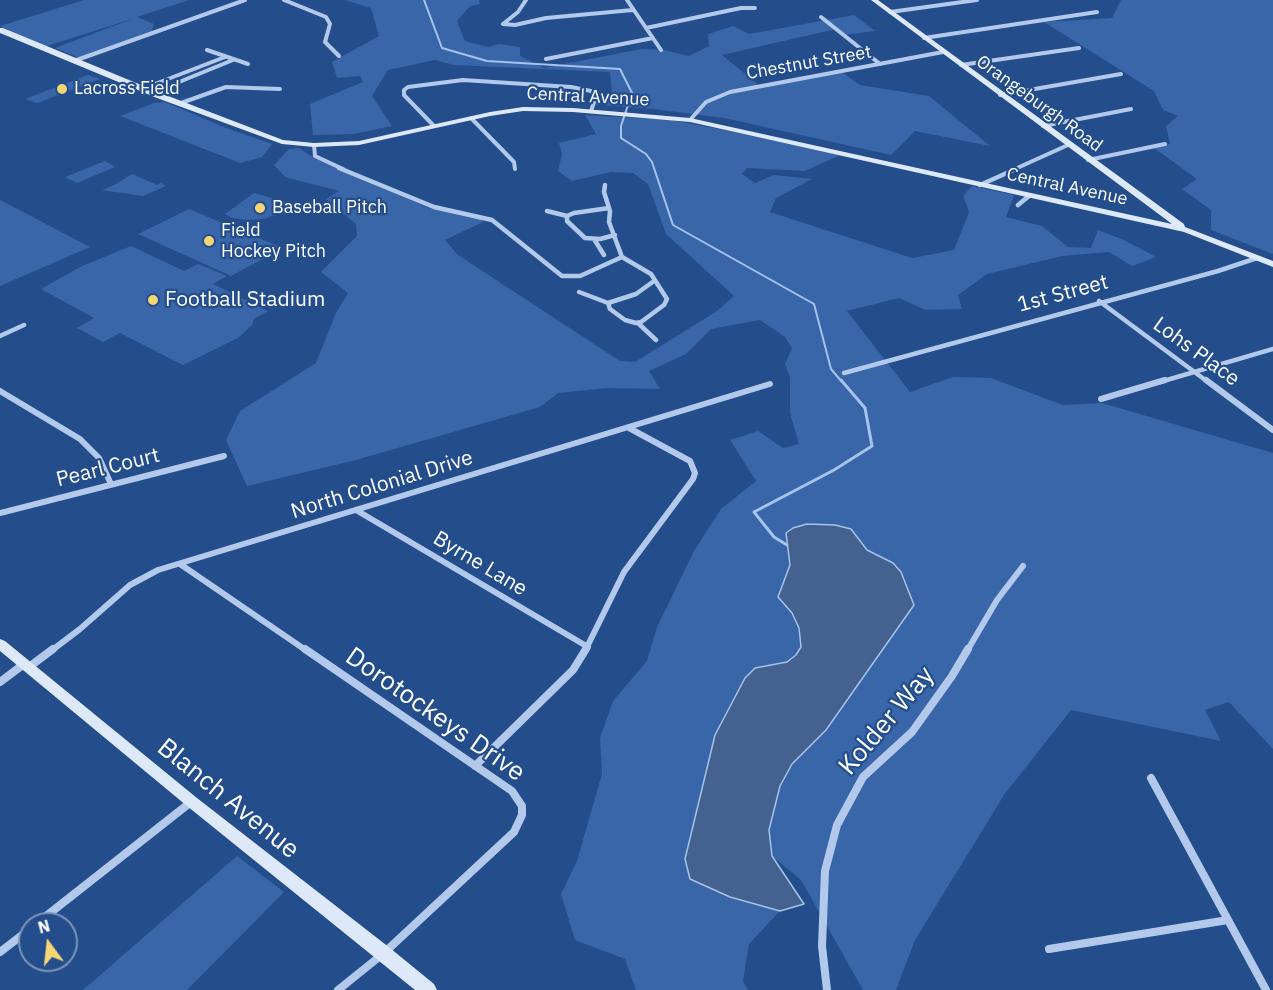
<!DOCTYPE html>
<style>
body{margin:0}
#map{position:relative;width:1273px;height:990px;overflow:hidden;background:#244d8c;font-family:"IBM Plex Sans",sans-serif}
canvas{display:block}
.north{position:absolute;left:18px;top:912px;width:60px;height:60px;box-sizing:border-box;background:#244d8c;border:2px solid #7c94ba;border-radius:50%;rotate:345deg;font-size:16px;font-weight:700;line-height:24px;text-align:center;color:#fff}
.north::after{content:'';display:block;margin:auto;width:21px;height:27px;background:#f5d675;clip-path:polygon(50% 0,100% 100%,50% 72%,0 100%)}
</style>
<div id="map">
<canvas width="1273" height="990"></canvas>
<div class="north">N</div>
</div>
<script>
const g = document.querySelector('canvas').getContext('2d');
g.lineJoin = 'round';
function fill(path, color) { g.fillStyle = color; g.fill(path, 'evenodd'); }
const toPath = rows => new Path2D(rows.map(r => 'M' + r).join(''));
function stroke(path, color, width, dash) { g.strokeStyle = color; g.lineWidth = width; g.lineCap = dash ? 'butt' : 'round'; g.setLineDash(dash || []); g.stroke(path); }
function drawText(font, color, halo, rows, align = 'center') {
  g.font = font + ' "IBM Plex Sans",sans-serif'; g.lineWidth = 4.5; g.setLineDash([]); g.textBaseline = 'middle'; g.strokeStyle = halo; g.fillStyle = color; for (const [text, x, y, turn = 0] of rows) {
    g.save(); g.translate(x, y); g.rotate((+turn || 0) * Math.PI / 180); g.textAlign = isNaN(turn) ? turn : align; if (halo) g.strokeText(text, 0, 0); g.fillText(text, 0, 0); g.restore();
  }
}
fill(toPath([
 [84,0,189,0,137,17,154,24,151,32,79,58,55,48,135,18,44,47,0,26],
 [345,0,479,0,480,4,470,6,457,21,465,41,488,47,499,44,520,47,520,56,544,68,641,49,664,50,689,56,709,46,708,34,733,26,749,34,854,15,875,31,844,35,836,29,722,55,761,87,840,71,860,85,929,96,990,146,915,131,891,155,724,118,653,109,588,104,612,93,610,72,454,65,435,60,388,70,372,96,392,126,354,134,313,135,310,104,363,82,360,76,337,78,332,62,379,36,371,8],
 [1121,0,1273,0,1273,254,1211,230,1211,210,1182,189,1197,179,1154,148,1170,144,1166,126,1178,116,1163,110,1154,91,1044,22,1112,18],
 [88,75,100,79,37,103,25,99],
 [165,102,226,128,272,144,262,157,240,163,120,116,154,103],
 [585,115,671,120,724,130,840,155,805,171,747,168,742,174,755,183,774,175,812,179,776,198,770,212,912,258,954,250,969,212,963,196,972,186,1014,195,1006,217,1042,226,1068,247,1091,248,1098,230,1124,240,1156,257,1132,266,1109,252,1062,256,987,274,958,295,962,309,926,310,899,298,847,311,910,392,953,377,991,378,1063,405,1102,403,1273,453,1273,749,1229,702,1205,710,1221,741,1071,710,1004,795,915,940,896,990,863,990,801,880,772,856,769,830,780,786,792,764,826,730,914,605,893,563,867,550,786,533,790,565,778,597,792,613,799,628,801,647,796,655,787,662,755,668,745,678,715,735,685,859,730,897,780,911,749,944,743,981,748,990,636,990,625,959,575,940,561,894,577,861,602,774,600,738,613,701,647,661,657,627,694,551,721,509,756,481,730,440,758,431,783,448,799,444,790,413,790,378,785,364,792,348,785,337,760,320,711,329,686,354,649,371,660,389,607,388,558,393,540,407,356,460,247,486,226,440,240,411,316,363,336,313,348,293,321,272,357,236,356,224,326,199,339,191,285,177,274,165,289,149,299,148,311,156,429,208,481,218,483,222,445,240,458,255,620,361,635,362,717,311,734,296,666,234,648,184,633,173,611,172,572,181,558,171,562,154,559,143,596,134],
 [105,161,115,167,77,183,65,177],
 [132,174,157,185,161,183,166,186,143,196,102,190,116,184],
 [254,193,291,203,282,212,264,219,246,220,232,218,225,214],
 [0,200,27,214,90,247,0,286],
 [189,209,283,248,231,276,138,234],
 [131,246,184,271,198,264,227,276,213,284,268,311,254,319,252,325,238,338,183,365,120,333,103,342,77,328,94,318,41,289,82,266],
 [237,856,284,892,187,990,83,990]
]), '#3866a9');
const water = toPath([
 [807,524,835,525,851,529,867,550,893,563,901,572,914,605,826,730,792,764,780,786,769,830,772,856,804,904,780,911,730,897,690,879,685,859,715,735,745,678,755,668,787,662,796,655,801,647,799,628,792,613,778,597,790,565,786,533,793,528,807,524]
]);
fill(water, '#44618f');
stroke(water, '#a6c3ec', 1.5);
stroke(toPath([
 [424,0,442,48,487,61,620,69,632,93,621,126,621,138,646,154,652,162,673,225,814,304,831,369,842,382]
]), '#a6c3ec', 2);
stroke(toPath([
 [787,545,774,537,754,512,834,470,872,446,865,408,841,380]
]), '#a6c3ec', 3);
stroke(toPath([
 [284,0,326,17,330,24,325,42,339,56],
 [526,0,518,12,503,24,515,25,546,18,633,10],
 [627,0,661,50],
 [890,12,977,0],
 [821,17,880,64],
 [646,28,741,8,755,8],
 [924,38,1097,12],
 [207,50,248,64],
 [546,59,653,38],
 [74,61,245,0],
 [961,65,1079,48],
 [142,89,225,57],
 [152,93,233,60],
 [1000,95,1121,74],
 [181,103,226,87,280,89],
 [471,118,514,162,515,169],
 [690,120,706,102,730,92,943,52],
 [434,126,404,95,404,90,408,87,463,80,571,87,591,91,596,96,591,111],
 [1043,126,1131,109],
 [314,145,315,156,343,169],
 [1088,160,1165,144],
 [1015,169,1068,145]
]), '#b2c9eb', 4);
stroke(toPath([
 [339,168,434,207,492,220,562,276,580,276,622,257],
 [605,185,604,192,610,211,609,222,622,257,651,274,667,299,664,305,641,322,636,323,625,320,610,309,608,303,636,294,654,281],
 [980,185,1018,168],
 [1018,205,1029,196],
 [609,208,574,213,567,216,567,221,585,238,600,239,615,235],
 [547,211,567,216],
 [594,239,604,255],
 [579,292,608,303],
 [1099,301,1208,382],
 [638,323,656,340],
 [0,336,24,325],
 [844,373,1218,271,1257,258],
 [1160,382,1273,349]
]), '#b2c9eb', 4.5);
stroke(toPath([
 [1206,380,1273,430],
 [0,391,80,439,99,458,111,484],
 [1101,399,1165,380],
 [356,510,588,647],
 [0,513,224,456],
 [180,564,307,651],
 [51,651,80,629,130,585,158,570,770,384],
 [585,651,624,572,693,479,695,473,690,461,629,428],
 [967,651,997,600,1023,566]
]), '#b2c9eb', 6);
stroke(toPath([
 [305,649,512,791,522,806,522,815,514,832,384,953,338,990],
 [29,667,53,649],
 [0,682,24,664],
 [475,766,573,670,586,649],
 [1151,778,1266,990],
 [36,924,191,802],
 [1049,949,1228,920],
 [0,952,30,929],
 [827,990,822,946,825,871,837,825,863,777,912,732,952,676,968,649]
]), '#b2c9eb', 8);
fill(toPath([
 [871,0,878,0,1184,224,1185,227,1273,261,1273,267,1184,232,690,122,573,112,523,111,490,116,359,145,314,147,282,144,157,98,0,33,0,28,3,28,163,94,283,140,314,143,359,141,490,112,523,107,573,108,690,118,1172,224,871,0],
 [0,639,5,641,197,798,390,948,434,984,437,990,415,990,187,806,0,651,0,639]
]), '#dde8f9');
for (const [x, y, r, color] of [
 [62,89,6,"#f5d675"],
 [260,208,6,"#f5d675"],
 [209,241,6,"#f5d675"],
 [153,300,6,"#f5d675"]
]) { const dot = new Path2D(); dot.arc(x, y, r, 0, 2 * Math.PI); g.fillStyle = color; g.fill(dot); stroke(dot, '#244d8c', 2); }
drawText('18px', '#fff', '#244d8c', [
 ["Chestnut Street",809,63,-10],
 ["Central Avenue",588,97,3],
 ["Orangeburgh Road",1039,104,36],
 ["Central Avenue",1067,187,12]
]);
drawText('18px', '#fff', '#244d8c', [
 ["Lacross Field",74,89],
 ["Baseball Pitch",272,208],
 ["Field",221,231],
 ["Hockey Pitch",221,252]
], 'left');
drawText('21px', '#fff', '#244d8c', [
 ["1st Street",1063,294,-15],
 ["Lohs Place",1196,352,36],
 ["Pearl Court",108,468,-14],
 ["North Colonial Drive",382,485,-17],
 ["Byrne Lane",480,564,31]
]);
drawText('21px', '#fff', '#244d8c', [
 ["Football Stadium",165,300]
], 'left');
drawText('26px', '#fff', '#244d8c', [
 ["Dorotockeys Drive",435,715,35],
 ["Kolder Way",887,721,-50],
 ["Blanch Avenue",228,799,39]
]);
</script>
